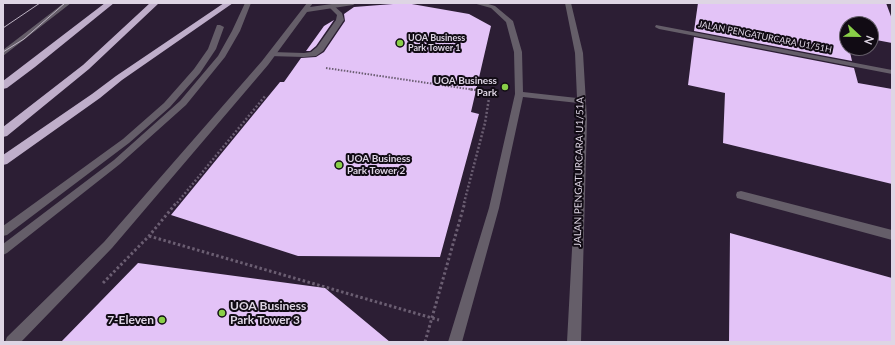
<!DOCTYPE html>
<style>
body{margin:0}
#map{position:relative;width:895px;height:345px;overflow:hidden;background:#2c1e34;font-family:Lato,sans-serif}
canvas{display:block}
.frame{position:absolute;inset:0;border:4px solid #ded5e4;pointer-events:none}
.north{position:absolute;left:839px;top:16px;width:40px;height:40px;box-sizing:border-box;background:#110b14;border:1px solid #635c67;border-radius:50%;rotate:112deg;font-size:11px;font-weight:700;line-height:16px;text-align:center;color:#ded5e4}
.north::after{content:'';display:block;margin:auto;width:14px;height:18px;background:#89cf48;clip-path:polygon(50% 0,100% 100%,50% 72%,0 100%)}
</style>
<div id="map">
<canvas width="895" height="345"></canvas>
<div class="frame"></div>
<div class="north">N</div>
</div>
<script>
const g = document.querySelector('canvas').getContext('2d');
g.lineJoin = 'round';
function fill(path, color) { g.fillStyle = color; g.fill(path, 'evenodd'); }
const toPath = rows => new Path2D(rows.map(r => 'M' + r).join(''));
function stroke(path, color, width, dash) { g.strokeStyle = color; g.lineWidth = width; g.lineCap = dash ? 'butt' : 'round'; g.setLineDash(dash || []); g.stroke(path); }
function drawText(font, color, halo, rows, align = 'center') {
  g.font = font + ' Lato,sans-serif'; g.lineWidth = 4; g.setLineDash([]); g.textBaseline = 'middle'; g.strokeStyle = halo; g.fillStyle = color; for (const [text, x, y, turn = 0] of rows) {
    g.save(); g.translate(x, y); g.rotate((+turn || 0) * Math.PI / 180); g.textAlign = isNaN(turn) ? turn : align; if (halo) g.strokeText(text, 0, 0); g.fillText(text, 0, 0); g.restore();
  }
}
fill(toPath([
 [406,3,469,14,491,26,471,112,479,114,440,257,298,256,171,215,280,82,284,82,301,58,316,57,324,52,345,21,344,14,354,7],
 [698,3,886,3,892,19,892,43,871,39,871,24,847,24,847,48,849,48,852,61,694,31],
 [334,20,316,46,310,51,306,51,324,26],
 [694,37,854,68,858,83,892,89,892,184,723,143,725,93,688,85],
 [730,233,892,278,892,342,729,342],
 [138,263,325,288,390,342,61,342]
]), '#e3c3f7');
stroke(toPath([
 [326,68,475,90]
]), '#6b5e72', 2, [1.5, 1.5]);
stroke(toPath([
 [177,203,266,95],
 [464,203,485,123,490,92,469,89]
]), '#6b5e72', 2.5, [2, 2]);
stroke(toPath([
 [149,236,439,320],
 [103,283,149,236,177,202],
 [425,342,465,202]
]), '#6b5e72', 3, [2.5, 2.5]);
fill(toPath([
 [64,3,71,3,3,56,3,50,64,3],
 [245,3,251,3,240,31,225,57,186,105,120,164,7,253,3,255,3,244,114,160,180,101,218,56,232,31,245,3],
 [329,5,333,5,342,13,344,20,323,51,316,56,304,57,269,56,268,54,272,52,304,53,311,52,317,47,336,20,337,15,329,7,329,5],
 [217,25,220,25,224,27,216,49,200,73,170,107,129,143,7,235,3,236,3,226,123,139,164,103,194,69,208,49,217,25]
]), '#655e69');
fill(toPath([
 [307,3,313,3,310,7,339,3,356,3,353,5,307,12,268,65,112,248,21,342,5,342,7,337,104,242,262,61,307,3],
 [473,3,485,3,495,6,513,21,522,52,523,92,577,98,575,53,565,3,571,3,583,53,587,120,581,342,567,342,579,120,578,103,523,97,499,208,462,342,448,342,489,208,515,94,514,52,506,22,491,8,473,3],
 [656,25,892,70,892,74,659,29,655,27,656,25],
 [741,191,892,230,892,240,737,198,736,195,737,192,741,191]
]), '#655e69');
fill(toPath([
 [105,3,114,3,35,67,7,88,3,89,3,81,105,3],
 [150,3,159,3,89,69,7,136,3,137,3,127,83,65,150,3],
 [224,3,233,3,122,80,100,98,7,164,3,165,3,155,92,94,116,76,224,3]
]), '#bfaeca');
stroke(toPath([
 [3,28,40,3],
 [3,52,24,39,65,3]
]), '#bcb2c2', 1);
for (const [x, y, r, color] of [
 [400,43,4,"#89cf48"],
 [505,87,4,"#89cf48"],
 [339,165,4,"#89cf48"],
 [222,313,4,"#89cf48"],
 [162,320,4,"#89cf48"]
]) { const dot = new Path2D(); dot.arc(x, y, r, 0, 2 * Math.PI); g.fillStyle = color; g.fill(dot); stroke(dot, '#110b14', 1.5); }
drawText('9px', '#ded5e4', '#110b14', [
 ["JALAN PENGATURCARA U1/51H",765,37,11]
]);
drawText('bold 9px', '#ded5e4', '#110b14', [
 ["UOA Business",408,38],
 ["Park Tower 1",408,48]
], 'left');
drawText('bold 10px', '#ded5e4', '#110b14', [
 ["UOA Business",497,81],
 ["Park",497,93],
 ["UOA Business",347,159,"left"],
 ["Park Tower 2",347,171,"left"]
], 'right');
drawText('10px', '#ded5e4', '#110b14', [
 ["JALAN PENGATURCARA U1/51A",579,172,-89]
]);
drawText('bold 12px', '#ded5e4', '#110b14', [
 ["UOA Business",230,306],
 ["Park Tower 3",230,320],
 ["7-Eleven",154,320,"right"]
], 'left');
</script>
